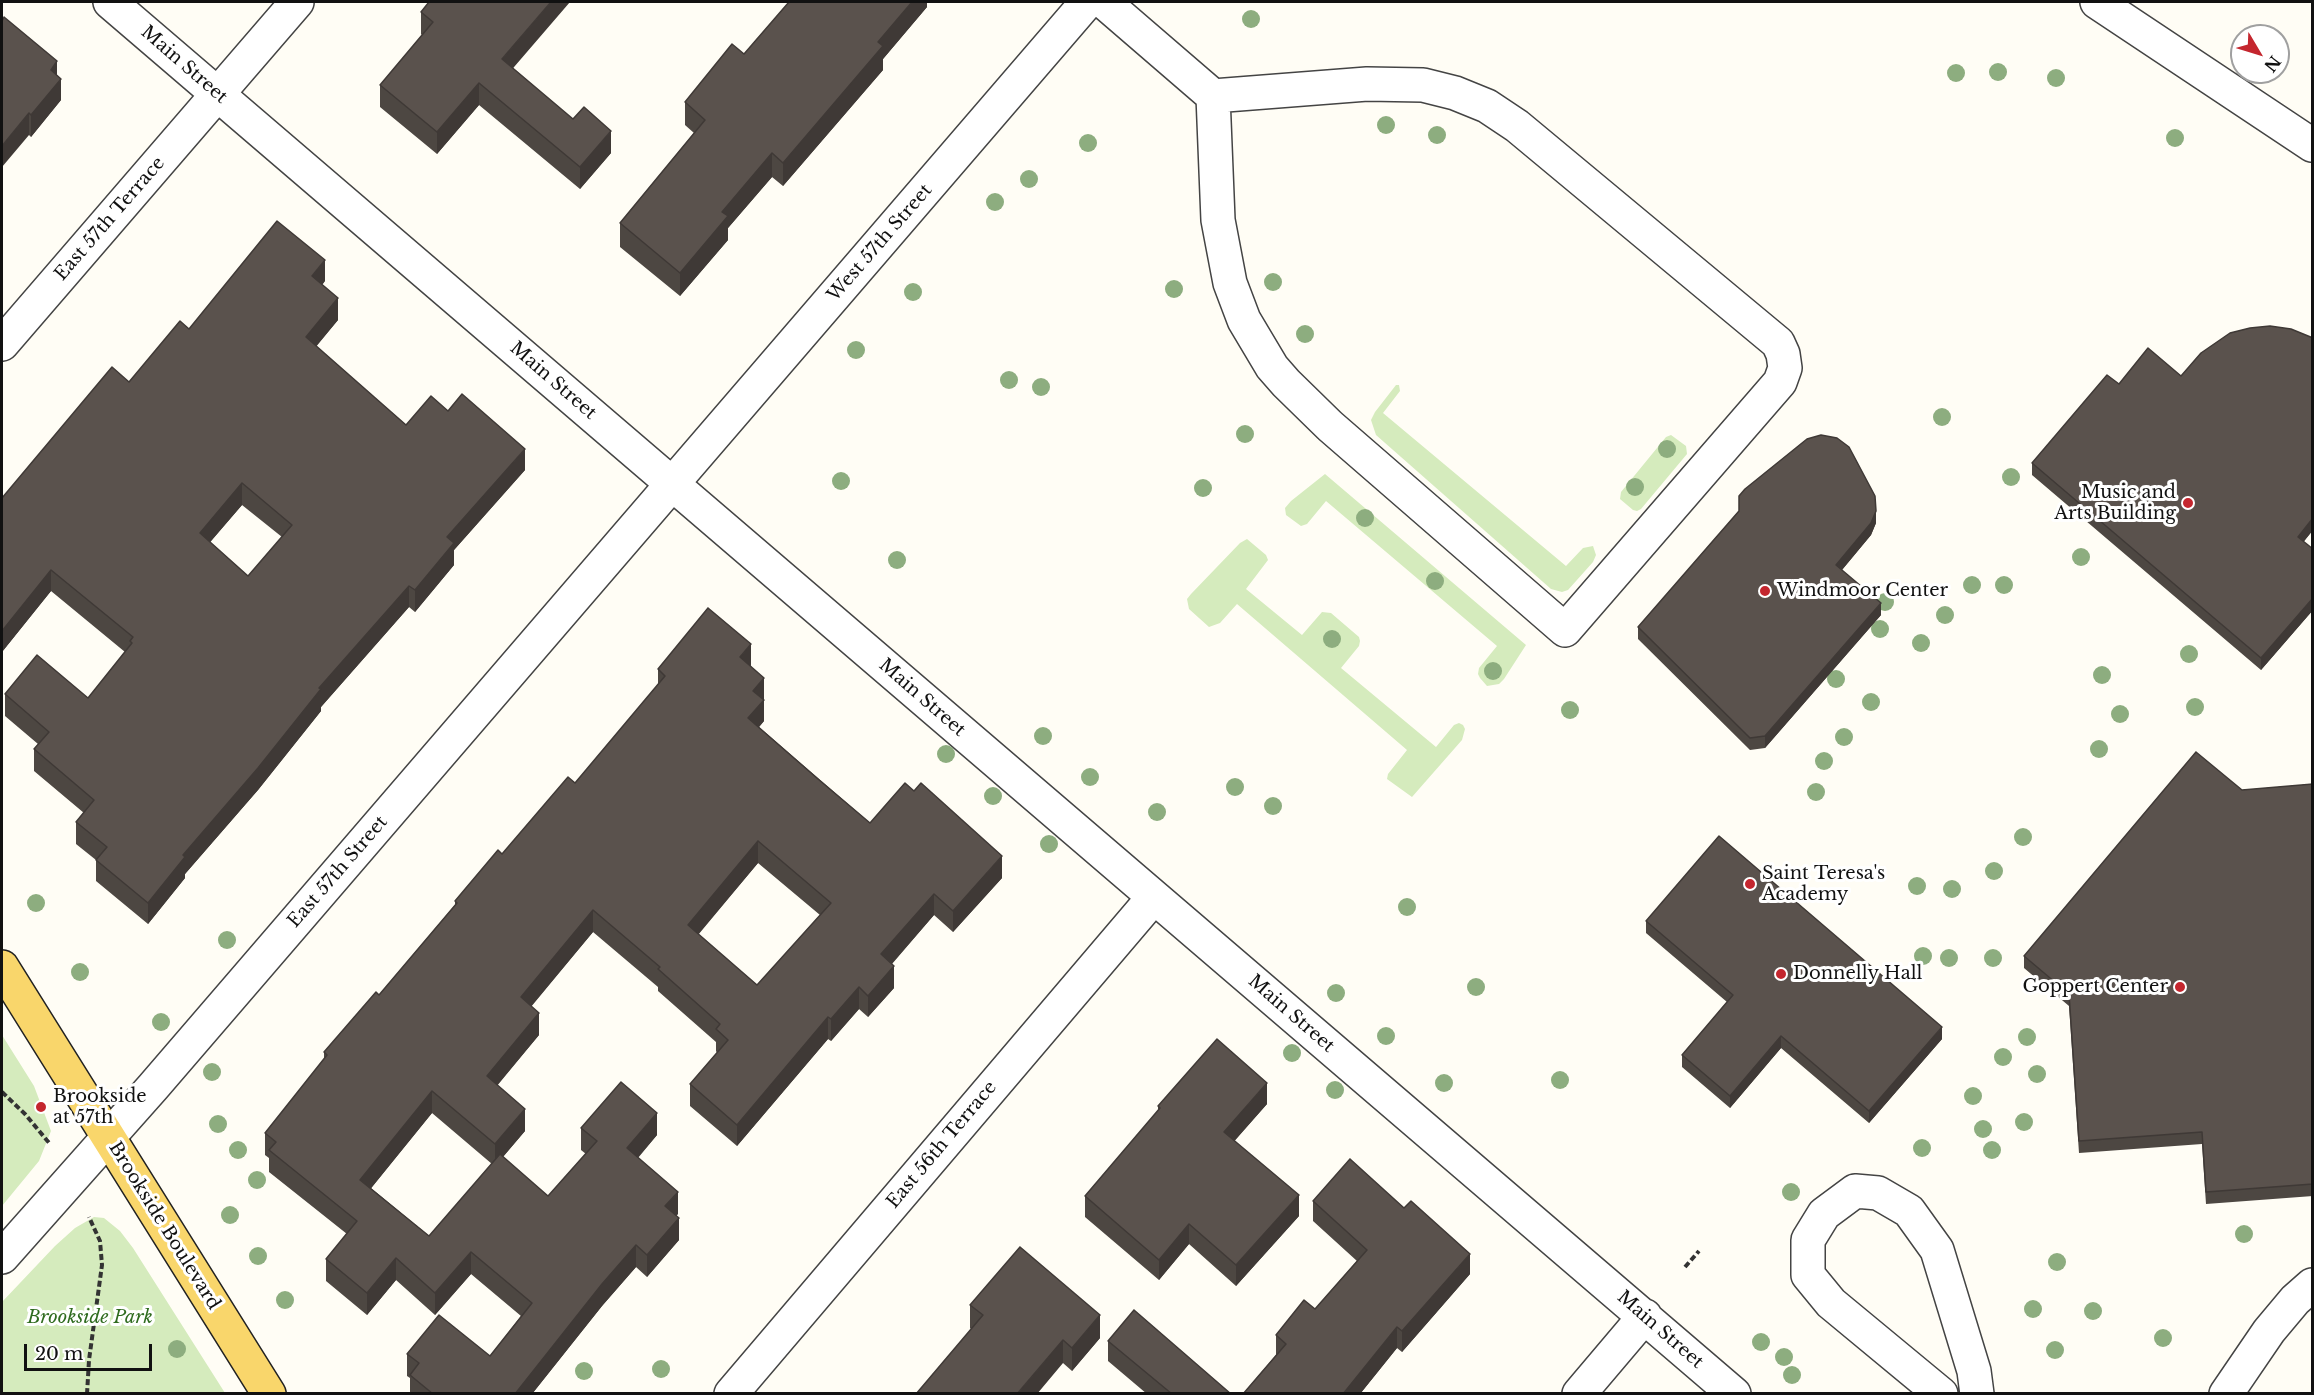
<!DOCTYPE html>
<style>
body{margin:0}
#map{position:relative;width:2314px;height:1395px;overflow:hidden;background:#fffdf5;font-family:"Libre Baskerville",serif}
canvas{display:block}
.frame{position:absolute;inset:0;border:3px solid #111;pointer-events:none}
.north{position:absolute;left:2230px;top:24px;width:60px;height:60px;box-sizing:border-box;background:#fff;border:2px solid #a0a0a0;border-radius:50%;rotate:128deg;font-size:16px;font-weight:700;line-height:24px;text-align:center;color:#111}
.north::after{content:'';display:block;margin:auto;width:21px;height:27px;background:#c4262e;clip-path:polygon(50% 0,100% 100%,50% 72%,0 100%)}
.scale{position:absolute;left:24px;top:1344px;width:128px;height:27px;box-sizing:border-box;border:3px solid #111;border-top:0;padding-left:8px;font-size:18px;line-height:21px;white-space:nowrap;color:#111;-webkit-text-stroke:4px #fff;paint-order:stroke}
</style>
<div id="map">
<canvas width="2314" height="1395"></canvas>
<div class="frame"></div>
<div class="north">N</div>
<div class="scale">20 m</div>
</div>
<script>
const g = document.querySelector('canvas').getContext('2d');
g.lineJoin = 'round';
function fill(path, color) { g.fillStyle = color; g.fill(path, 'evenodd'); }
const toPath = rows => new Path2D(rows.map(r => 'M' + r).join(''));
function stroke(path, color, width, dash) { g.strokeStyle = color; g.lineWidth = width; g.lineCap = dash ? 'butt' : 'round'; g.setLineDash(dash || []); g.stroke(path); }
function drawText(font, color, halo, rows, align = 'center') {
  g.font = font + ' "Libre Baskerville",serif'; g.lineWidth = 6; g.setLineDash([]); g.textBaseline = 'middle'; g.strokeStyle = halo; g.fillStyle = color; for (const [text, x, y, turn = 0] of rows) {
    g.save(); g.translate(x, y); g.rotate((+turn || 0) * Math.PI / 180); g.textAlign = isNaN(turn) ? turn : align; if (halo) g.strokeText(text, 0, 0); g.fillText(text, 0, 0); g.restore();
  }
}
fill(toPath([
 [1396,385,1399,385,1400,391,1383,413,1566,566,1583,548,1593,546,1596,555,1593,562,1568,590,1562,592,1551,589,1376,435,1371,420,1375,412],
 [1671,435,1686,446,1687,454,1641,509,1637,511,1633,510,1620,499,1621,492,1666,437],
 [1325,474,1526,645,1504,679,1499,684,1487,686,1480,678,1478,674,1479,668,1497,646,1326,501,1307,524,1301,526,1286,515,1285,508,1291,501],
 [1247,539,1266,555,1268,560,1246,589,1302,635,1322,612,1331,613,1359,637,1360,641,1359,646,1341,668,1436,747,1454,725,1459,723,1463,725,1465,729,1462,740,1412,797,1387,779,1388,774,1407,750,1237,604,1220,623,1209,627,1189,609,1187,599,1191,594,1240,543],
 [2,1035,34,1086,51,1131,39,1161,2,1206],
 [94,1217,104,1218,120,1231,133,1248,225,1393,2,1393,2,1302,55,1246,75,1228]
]), '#d5ebbd');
const minor = toPath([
 [110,2,1734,1394],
 [1104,2,1213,96,1218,220,1230,283,1244,320,1272,367,1286,383,1330,426,1565,630,1780,382,1785,368,1783,354,1778,343,1517,126,1487,106,1455,93,1423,85,1367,84,1213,96],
 [2097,2,2312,145],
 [2,344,297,2],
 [2,1257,153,1087,1087,2],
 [731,1394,1154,897],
 [1579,1394,1645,1316],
 [1941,1394,1831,1303,1808,1275,1808,1240,1824,1214,1855,1191,1878,1193,1909,1211,1937,1250,1974,1371,1977,1394],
 [2226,1394,2269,1331,2295,1300,2312,1285]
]);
const major = toPath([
 [2,967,269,1394]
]);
stroke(minor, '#444', 36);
stroke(major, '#222', 36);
stroke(toPath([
 [2,1092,25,1114,50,1144],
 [1685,1267,1699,1251],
 [87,1394,89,1360,102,1265,100,1241,89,1217]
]), '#333', 4, [6, 3]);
stroke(minor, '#fff', 33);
stroke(major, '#f9d66b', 33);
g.fillStyle = '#8dad7f';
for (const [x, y] of [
 [1251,19],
 [1998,72],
 [1956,73],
 [2056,78],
 [1386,125],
 [1437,135],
 [2175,138],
 [1088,143],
 [1029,179],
 [995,202],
 [1273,282],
 [1174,289],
 [913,292],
 [1305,334],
 [856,350],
 [1009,380],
 [1041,387],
 [1942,417],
 [1245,434],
 [1667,449],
 [2011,477],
 [841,481],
 [1635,487],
 [1203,488],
 [1365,518],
 [2081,557],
 [897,560],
 [1435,581],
 [1972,585],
 [2004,585],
 [1885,602],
 [1945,615],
 [1880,629],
 [1332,639],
 [1921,643],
 [2189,654],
 [1493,671],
 [2102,675],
 [1836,679],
 [1871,702],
 [2195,707],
 [1570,710],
 [2120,714],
 [1043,736],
 [1844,737],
 [2099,749],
 [946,754],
 [1824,761],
 [1090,777],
 [1235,787],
 [1816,792],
 [993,796],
 [1273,806],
 [1157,812],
 [2023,837],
 [1049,844],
 [1994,871],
 [1917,886],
 [1952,889],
 [36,903],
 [1407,907],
 [227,940],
 [1923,956],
 [1949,958],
 [1993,958],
 [80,972],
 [1476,987],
 [1336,993],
 [161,1022],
 [1386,1036],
 [2027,1037],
 [1292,1053],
 [2003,1057],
 [212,1072],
 [2037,1074],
 [1560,1080],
 [1444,1083],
 [1335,1090],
 [1973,1096],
 [2024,1122],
 [218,1124],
 [1983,1129],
 [1922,1148],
 [238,1150],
 [1992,1150],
 [257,1180],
 [1791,1192],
 [230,1215],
 [2244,1234],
 [258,1256],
 [2057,1262],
 [285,1300],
 [2033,1309],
 [2093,1311],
 [2163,1338],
 [1761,1342],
 [177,1349],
 [2055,1350],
 [1784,1357],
 [661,1369],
 [584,1371],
 [1792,1375]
]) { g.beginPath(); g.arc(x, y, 9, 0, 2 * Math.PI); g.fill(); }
fill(toPath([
 [927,2,927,7,883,59,883,70,783,186,772,177,728,228,728,240,680,296,620,247,620,223,694,133,685,125,685,102,744,54],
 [421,12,513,68,611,153,580,189,479,105,437,154,380,107,380,85,422,35,421,34],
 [2,21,57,75,61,100,31,137,29,135],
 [325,281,322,285,338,320,316,346,406,425,448,411,525,470,454,550,454,565,415,612,409,607,321,707,321,711,258,790,185,874,185,878,148,924,96,881,96,860,76,844,76,822,84,813,34,771,34,749,38,744,5,716,5,694,88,698,125,652,51,591,2,652,2,498,129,382,189,329],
 [242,505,282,537,248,576,210,542],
 [2313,338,2313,530,2303,542,2313,549,2313,610,2261,670,2032,475,2032,463,2119,384,2181,376],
 [1739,496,1876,523,1871,535,1842,570,1881,615,1765,748,1750,750,1638,639,1638,627,1739,511],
 [751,666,764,700,764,721,759,727,870,823,1002,878,953,932,934,915,892,964,894,988,868,1017,859,1009,831,1041,828,1039,737,1146,690,1106,690,1084,717,1053,716,1051,716,1042,658,991,658,987,593,932,531,1006,539,1035,497,1085,525,1131,503,1157,548,1196,586,1154,581,1150,581,1128,657,1135,638,1158,678,1214,676,1215,679,1240,647,1277,636,1267,602,1306,532,1394,410,1394,410,1378,407,1376,407,1354,490,1356,521,1316,471,1274,435,1315,396,1280,367,1315,326,1281,326,1259,347,1234,269,1172,269,1158,265,1155,265,1133,324,1059,324,1052,379,995,455,905,455,901,502,854,575,783,658,685,658,669],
 [758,863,820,915,757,985,698,934],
 [432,1113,492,1164,429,1236,371,1188],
 [2313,784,2313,1196,2206,1204,2202,1144,2079,1153,2069,1006,2024,968,2024,956,2242,790],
 [1646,921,1942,1039,1869,1123,1781,1048,1730,1108,1682,1067,1682,1055,1727,1002,1646,933],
 [1267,1104,1234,1141,1299,1216,1236,1286,1189,1244,1159,1280,1085,1217,1085,1196,1158,1111,1158,1106],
 [1313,1201,1470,1274,1402,1352,1397,1348,1360,1394,1243,1394,1276,1355,1276,1335,1315,1309,1357,1261,1313,1221],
 [970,1305,1100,1338,1072,1371,1063,1363,971,1329,970,1328],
 [1108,1341,1231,1394,1147,1394,1108,1361]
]), '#4d4742');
fill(toPath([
 [551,2,570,2,502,81,502,59],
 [912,2,927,2,927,7,883,59,883,70,783,186,783,163,878,42],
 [57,61,57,83,51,70],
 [61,79,61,100,31,137,31,115],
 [479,83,479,105,437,154,437,132],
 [29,113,29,135,2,167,2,146],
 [611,131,611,153,580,189,580,167],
 [772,153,772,177,728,228,728,240,680,296,680,273,722,212],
 [325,260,325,281,312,297,312,276],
 [338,298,338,320,306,359,306,337],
 [525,449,525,470,454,550,454,565,415,612,415,590,447,537],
 [242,483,242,505,200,554,200,533],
 [1876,511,1876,523,1871,535,1836,577,1836,565],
 [2313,518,2313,530,2298,549,2298,537],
 [51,570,51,591,2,652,2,631],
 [409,586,409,607,321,707,321,711,258,790,185,874,185,878,148,924,148,903,183,855,319,688],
 [2313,598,2313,610,2261,670,2261,658],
 [1881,603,1881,615,1765,748,1765,736],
 [751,644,751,666,740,679,740,657],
 [764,678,764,721,748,740,748,718,753,691],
 [758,841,758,863,688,947,688,925],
 [1002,856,1002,878,953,932,953,911],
 [934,894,934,915,881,976,881,954],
 [593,910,593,932,521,1019,521,997],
 [894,966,894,988,868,1017,868,996],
 [859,987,859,1009,831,1041,831,1019],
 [539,1013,539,1035,487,1098,487,1076],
 [828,1017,828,1039,737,1146,737,1125],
 [1942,1027,1942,1039,1869,1123,1869,1111],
 [1781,1036,1781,1048,1730,1108,1730,1096],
 [1267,1083,1267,1104,1224,1153,1224,1132],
 [432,1091,432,1113,360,1202,360,1180],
 [525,1109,525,1131,495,1166,495,1144],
 [657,1113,657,1135,627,1170,627,1148],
 [678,1192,678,1214,665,1227,665,1206],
 [1299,1195,1299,1216,1236,1286,1236,1265],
 [679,1218,679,1240,647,1277,647,1255],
 [1189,1224,1189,1244,1159,1280,1159,1260],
 [636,1245,636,1267,602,1306,532,1394,515,1394,602,1284],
 [471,1252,471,1274,435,1315,435,1293],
 [1470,1254,1470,1274,1402,1352,1402,1331],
 [396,1258,396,1280,367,1315,367,1293],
 [1100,1315,1100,1338,1072,1371,1072,1348],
 [1397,1327,1397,1348,1360,1394,1343,1394],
 [1063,1340,1063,1363,1037,1394,1017,1394]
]), '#3f3936');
const building = toPath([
 [429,2,551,2,502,59,573,119,584,107,611,131,580,167,479,83,437,132,380,85,433,22,421,12,429,2],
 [789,2,912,2,878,42,883,46,783,163,772,153,722,212,728,216,680,273,620,223,705,120,685,102,732,44,744,54,789,2],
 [4,17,57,61,51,70,61,79,31,115,29,113,2,146,2,21,4,17],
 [277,221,325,260,312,276,338,298,306,337,406,425,431,396,448,411,462,394,525,449,447,537,454,543,415,590,409,586,319,688,321,689,258,768,183,855,185,857,148,903,96,860,107,847,76,822,94,800,34,749,49,732,5,694,37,655,88,698,132,643,130,641,133,637,51,570,2,631,2,498,112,367,129,382,180,321,189,329,277,221],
 [242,483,292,525,248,576,200,533,242,483],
 [2270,326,2291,329,2313,338,2313,518,2298,537,2313,549,2313,598,2261,658,2032,463,2107,375,2119,384,2148,348,2181,376,2201,353,2230,333,2250,328,2270,326],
 [1821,435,1837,438,1849,447,1875,496,1876,511,1871,523,1836,565,1881,603,1765,736,1750,738,1638,627,1739,511,1739,496,1745,489,1807,439,1821,435],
 [708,608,751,644,740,657,764,678,753,691,764,700,748,718,818,779,870,823,905,783,914,791,921,783,1002,856,953,911,934,894,881,954,894,966,868,996,859,987,831,1019,828,1017,737,1125,690,1084,728,1040,716,1029,720,1024,658,969,660,967,593,910,521,997,539,1013,487,1076,525,1109,495,1144,432,1091,360,1180,429,1236,500,1154,548,1196,597,1141,581,1128,621,1082,657,1113,627,1148,678,1192,665,1206,679,1218,647,1255,636,1245,602,1284,515,1394,433,1394,410,1375,419,1363,407,1354,439,1315,490,1356,532,1303,471,1252,435,1293,396,1258,367,1293,326,1259,357,1221,269,1150,276,1142,265,1133,327,1055,324,1052,376,992,379,995,457,903,455,901,498,850,502,854,568,777,575,783,665,676,658,669,708,608],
 [758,841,831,903,757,985,688,925,758,841],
 [2196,752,2242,790,2313,784,2313,1184,2206,1192,2202,1132,2079,1141,2069,994,2024,956,2196,752],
 [1719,836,1942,1027,1869,1111,1781,1036,1730,1096,1682,1055,1733,995,1646,921,1719,836],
 [1217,1039,1267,1083,1224,1132,1299,1195,1236,1265,1189,1224,1159,1260,1085,1196,1160,1108,1158,1106,1217,1039],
 [1350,1159,1404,1208,1411,1201,1470,1254,1402,1331,1397,1327,1343,1394,1243,1394,1286,1344,1276,1335,1304,1300,1315,1309,1367,1250,1313,1201,1350,1159],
 [1020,1247,1100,1315,1072,1348,1063,1340,1017,1394,916,1394,983,1315,970,1305,1020,1247],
 [1134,1310,1231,1394,1172,1394,1108,1341,1134,1310]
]);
fill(building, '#5a524d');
stroke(building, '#3f3936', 1.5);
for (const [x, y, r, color] of [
 [2188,503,6,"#c4262e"],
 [1765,591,6,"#c4262e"],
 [1750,884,6,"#c4262e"],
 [1781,974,6,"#c4262e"],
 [2180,987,6,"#c4262e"],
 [41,1107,6,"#c4262e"]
]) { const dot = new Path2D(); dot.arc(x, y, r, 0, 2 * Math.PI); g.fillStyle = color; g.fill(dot); stroke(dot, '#fff', 2); }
drawText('18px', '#111', '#fff', [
 ["Main Street",184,65,41],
 ["East 57th Terrace",110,219,-49],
 ["West 57th Street",880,243,-49],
 ["Main Street",553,381,41],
 ["Main Street",922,698,41],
 ["East 57th Street",338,872,-49],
 ["Main Street",1291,1014,41],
 ["East 56th Terrace",942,1145,-50],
 ["Brookside Boulevard",164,1226,58],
 ["Main Street",1660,1330,41]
]);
drawText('18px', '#111', '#fff', [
 ["Music and",2176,493,"right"],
 ["Arts Building",2176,514,"right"],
 ["Windmoor Center",1777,591],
 ["Saint Teresa's",1762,874],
 ["Academy",1762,895],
 ["Donnelly Hall",1793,974],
 ["Goppert Center",2168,987,"right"],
 ["Brookside",53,1097],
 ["at 57th",53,1118]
], 'left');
drawText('italic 18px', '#2f6b1f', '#fff', [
 ["Brookside Park",90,1318]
]);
</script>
